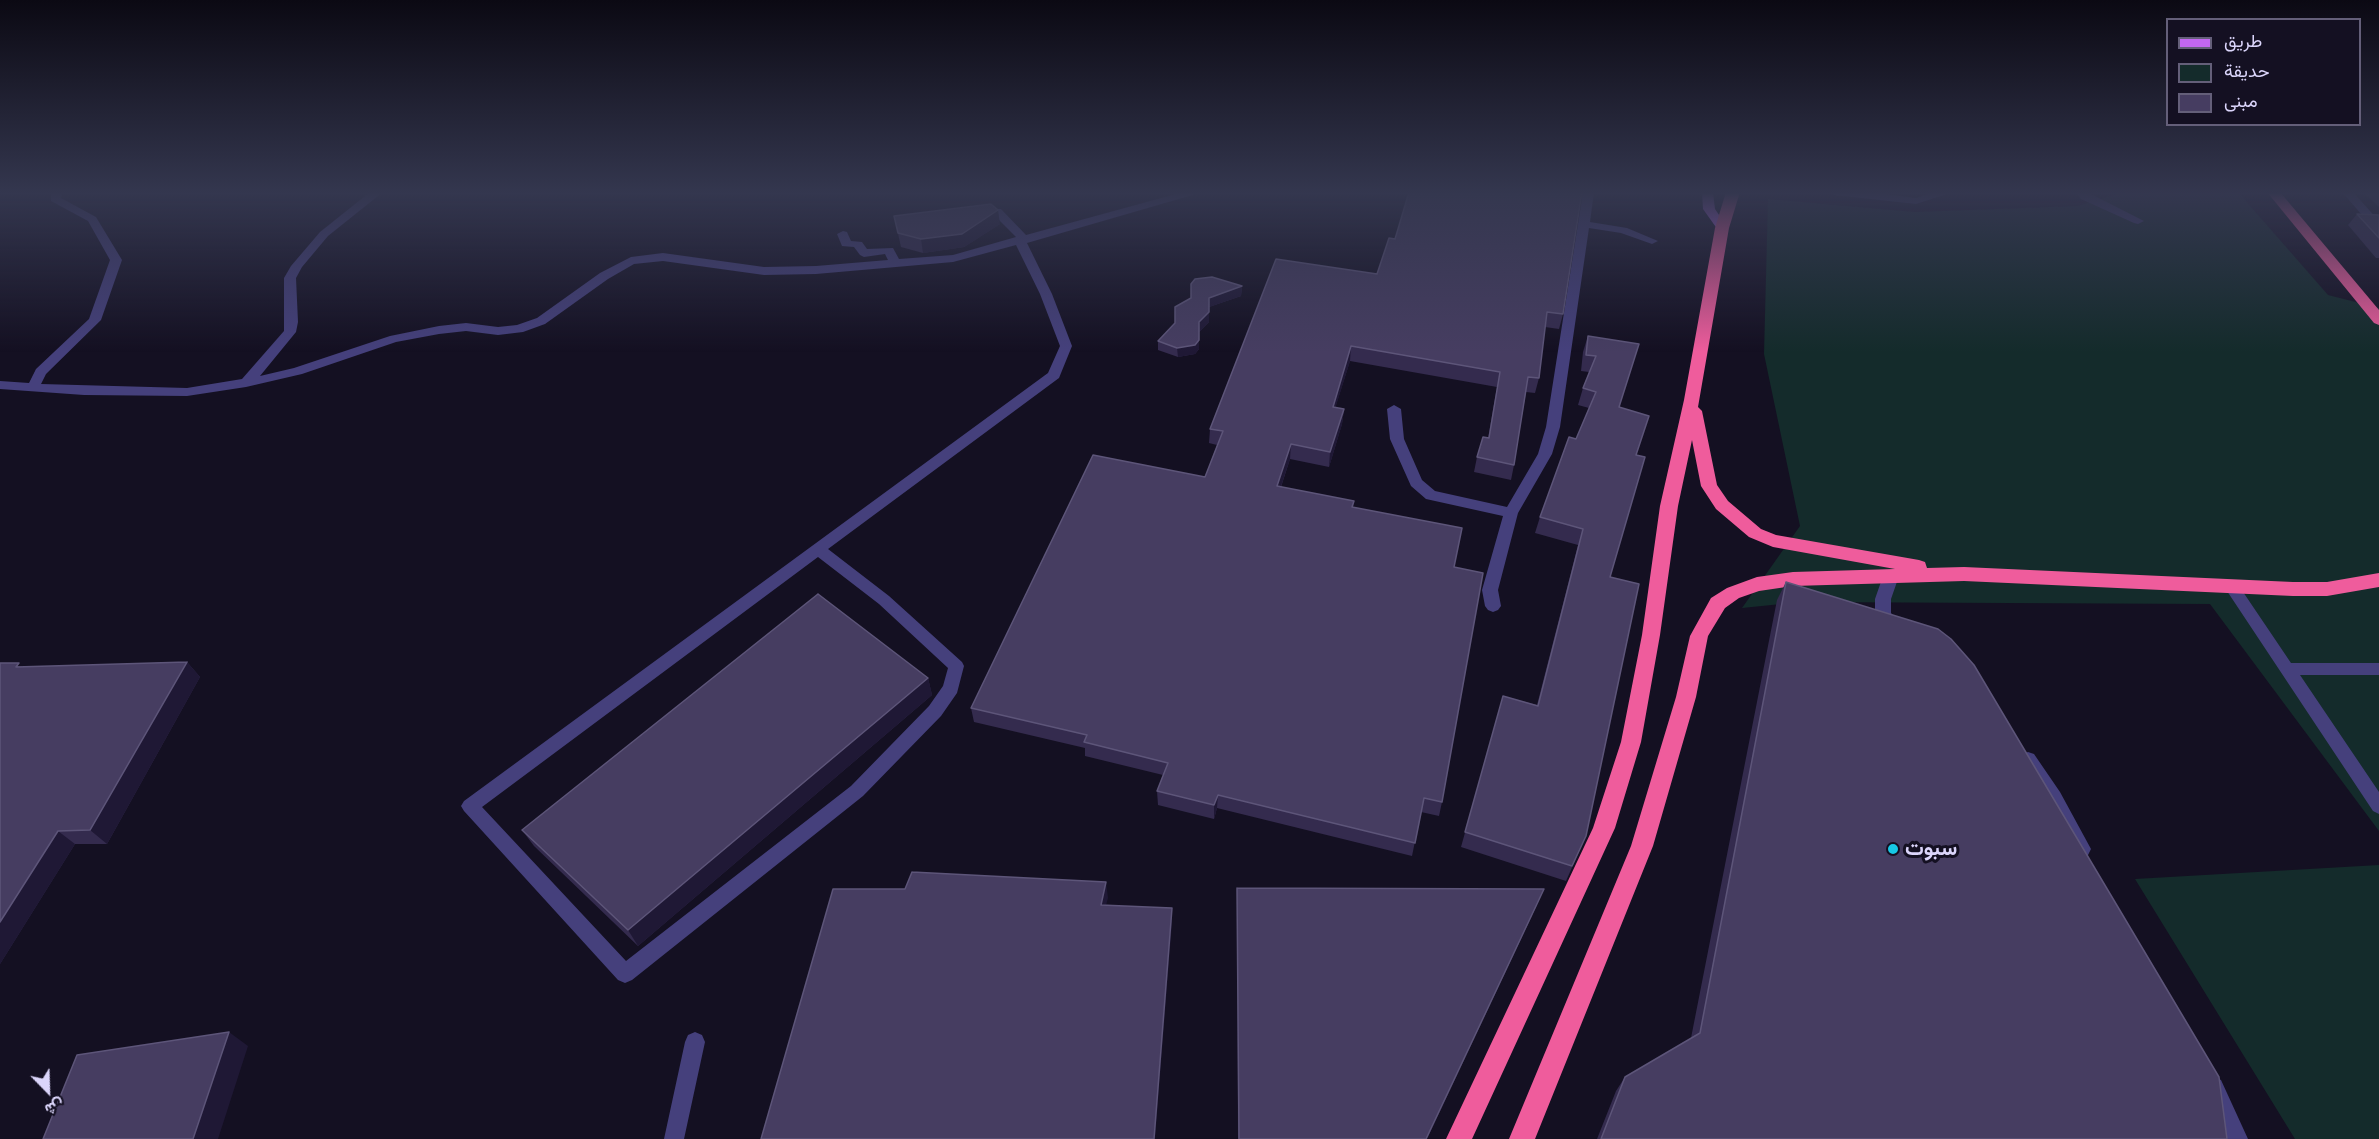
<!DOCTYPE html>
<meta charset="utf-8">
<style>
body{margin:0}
#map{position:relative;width:2379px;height:1139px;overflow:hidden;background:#141022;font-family:Inter,Vazirmatn,sans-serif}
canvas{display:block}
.legend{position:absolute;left:2166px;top:18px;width:195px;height:108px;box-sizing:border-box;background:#141022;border:2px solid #645f79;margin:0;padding:8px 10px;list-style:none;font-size:18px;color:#dbd5fb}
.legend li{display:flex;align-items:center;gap:12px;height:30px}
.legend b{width:30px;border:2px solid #645f79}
.north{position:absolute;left:18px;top:1061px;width:60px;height:60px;-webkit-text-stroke:4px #141022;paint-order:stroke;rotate:157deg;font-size:16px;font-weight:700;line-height:24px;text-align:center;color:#dbd5fb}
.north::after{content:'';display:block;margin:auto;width:21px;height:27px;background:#dbd5fb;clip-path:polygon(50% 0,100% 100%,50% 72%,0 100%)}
</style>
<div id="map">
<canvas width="2379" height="1139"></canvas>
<ul class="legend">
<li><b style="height:8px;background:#c267f0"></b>طريق</li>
<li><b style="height:16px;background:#142b2b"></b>حديقة</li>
<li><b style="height:16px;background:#463d61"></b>مبنى</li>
</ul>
<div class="north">ش</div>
</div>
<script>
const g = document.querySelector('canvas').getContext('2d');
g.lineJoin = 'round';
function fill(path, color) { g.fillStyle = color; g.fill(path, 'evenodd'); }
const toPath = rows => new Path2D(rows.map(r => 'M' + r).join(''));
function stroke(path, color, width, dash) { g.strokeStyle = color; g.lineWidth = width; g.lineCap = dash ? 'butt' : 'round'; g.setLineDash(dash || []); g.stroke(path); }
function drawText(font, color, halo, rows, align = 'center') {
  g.font = font + ' Inter,Vazirmatn,sans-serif'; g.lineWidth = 6; g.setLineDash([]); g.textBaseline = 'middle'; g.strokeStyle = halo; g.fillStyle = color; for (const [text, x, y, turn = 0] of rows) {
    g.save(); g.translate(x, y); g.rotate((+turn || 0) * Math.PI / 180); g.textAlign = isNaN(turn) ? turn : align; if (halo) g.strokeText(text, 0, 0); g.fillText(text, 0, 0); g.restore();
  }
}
fill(toPath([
 [2124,192,2238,192,2328,295,2379,308,2379,831,2210,604,1801,602,1742,608,1800,526,1764,354,1768,199,1915,212,2077,206],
 [2379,865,2379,1139,2295,1139,2135,879]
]), '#142b2b');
fill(toPath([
 [51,192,62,192,61,198,96,217,122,260,101,320,46,374,41,384,187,388,242,379,284,331,284,278,291,266,320,232,370,192,383,192,328,236,302,267,296,278,298,322,296,332,260,376,294,368,390,336,439,326,466,323,498,327,517,325,537,318,600,273,631,257,663,253,764,267,816,266,888,260,885,254,864,257,860,255,854,247,842,246,837,234,843,231,847,232,851,241,862,242,867,249,893,248,899,259,953,255,1016,237,994,215,976,214,974,212,980,209,1001,209,1026,235,1183,192,1203,192,1027,243,1052,294,1072,346,1059,378,828,549,889,596,962,662,964,666,957,693,941,716,863,796,632,980,625,983,618,980,464,811,461,806,464,801,1048,373,1060,346,1040,294,1016,245,953,262,816,274,764,275,663,261,634,264,608,279,545,324,523,332,498,335,466,331,439,334,396,342,302,374,246,387,187,396,84,395,0,389,0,381,29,383,36,369,89,319,110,260,88,221,51,201,51,192],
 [818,557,879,604,948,668,943,686,929,706,851,786,626,961,482,807,818,557],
 [1583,192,1594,192,1590,222,1627,228,1658,241,1652,244,1621,233,1589,228,1560,427,1552,454,1518,513,1498,590,1501,606,1498,610,1493,612,1488,610,1485,606,1482,590,1503,516,1426,499,1411,486,1390,439,1387,409,1394,405,1401,409,1404,439,1422,480,1435,491,1507,507,1538,454,1546,427,1583,192],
 [1829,192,1869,192,1916,198,1934,192,1953,192,1916,204,1834,195,1829,192],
 [2076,192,2087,192,2144,221,2138,224,2134,223,2081,199,2076,192],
 [2342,192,2353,192,2379,221,2379,231,2375,230,2342,192],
 [1891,570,1899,576,1891,599,1891,613,1901,627,1899,631,1893,633,1887,631,1875,615,1875,599,1883,576,1891,570],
 [2232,581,2237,583,2291,663,2379,663,2379,675,2300,675,2379,792,2379,814,2373,811,2227,591,2224,587,2227,583,2232,581],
 [2028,752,2034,754,2060,792,2091,849,2088,855,2082,857,2076,855,2048,802,2022,764,2020,759,2022,754,2028,752],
 [695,1032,702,1035,705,1042,684,1139,664,1139,685,1042,688,1035,695,1032],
 [2214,1077,2221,1080,2248,1139,2227,1139,2204,1087,2207,1080,2214,1077]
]), '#45407c');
fill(toPath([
 [1702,192,1713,192,1715,209,1728,228,1726,230,1718,230,1703,209,1702,192]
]), '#c267f0');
fill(toPath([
 [1726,192,1740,192,1729,228,1698,407,1702,411,1717,485,1728,501,1761,529,1776,535,1919,560,1925,562,1927,568,1964,567,2293,582,2327,582,2379,573,2379,587,2327,596,2293,596,1964,581,1793,586,1759,591,1739,598,1725,608,1708,636,1696,697,1653,846,1535,1139,1509,1139,1631,846,1676,697,1690,636,1711,598,1727,588,1757,577,1793,572,1895,569,1773,547,1749,537,1716,509,1701,486,1692,440,1678,506,1660,635,1641,742,1615,828,1472,1139,1446,1139,1593,828,1621,742,1642,635,1660,506,1684,400,1715,228,1726,192],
 [2267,192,2280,192,2379,310,2379,325,2374,323,2267,192]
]), '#ef5c9c');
fill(toPath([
 [2363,192,2379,192,2379,207],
 [2357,214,2379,215,2379,258,2376,258,2348,225],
 [894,216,1000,224,964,247,923,253,901,247],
 [1276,259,1563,314,1559,329,1545,327,1539,378,1535,393,1526,392,1514,465,1511,480,1474,472,1477,457,1488,438,1497,387,1350,361,1335,408,1344,409,1342,424,1329,467,1290,459,1281,487,1354,501,1353,507,1454,567,1442,802,1439,816,1421,812,1412,856,1217,808,1214,819,1158,805,1157,791,1163,775,1085,756,1085,748,974,722,971,708,1205,477,1217,445,1209,443,1210,429],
 [1242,286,1241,296,1209,307,1209,322,1199,332,1199,349,1195,354,1178,357,1158,350,1158,341,1175,323],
 [1588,336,1619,407,1636,455,1610,577,1586,836,1566,881,1461,847,1503,696,1537,705,1578,545,1535,533,1540,517,1576,439,1589,408,1578,405,1583,388,1589,372,1581,371,1583,352],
 [1786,582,2227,1139,1597,1139,1616,1091,1625,1077,1691,1038,1777,600],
 [187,662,200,677,107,844,75,844,0,964,0,663,23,667],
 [928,678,932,695,638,946,534,846,522,830],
 [1237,888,1537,905,1427,1139,1238,1139,1237,904]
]), '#342b4e');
fill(toPath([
 [998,210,1000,224,964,247,923,253,921,239],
 [1242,286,1241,296,1209,307,1209,298],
 [1209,312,1209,322,1199,332,1199,322],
 [1199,340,1199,349,1195,354,1178,357,1177,348],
 [1351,346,1350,361,1331,422,1333,407],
 [1344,409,1342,424,1329,467,1330,452],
 [1291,444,1290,459,1276,501,1277,486],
 [187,662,200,677,107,844,90,830],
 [928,678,932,695,638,946,628,930],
 [1218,795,1217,808,1214,819,1214,805],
 [58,831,75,844,0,964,0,922],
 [1106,882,1108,898,1102,920,1101,905],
 [1544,889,1537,905,1427,1139,1426,1139],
 [1172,908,1172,923,1155,1139,1154,1139],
 [229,1032,248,1046,218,1139,193,1139]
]), '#1f1835');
const building = toPath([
 [1409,192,1582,192,1563,314,1547,312,1539,378,1528,377,1514,465,1477,457,1483,437,1489,438,1500,372,1351,346,1333,407,1344,409,1330,452,1291,444,1277,486,1354,501,1352,507,1462,528,1454,567,1483,573,1442,802,1424,798,1415,843,1218,795,1214,805,1157,791,1168,763,1084,742,1087,735,971,708,1093,455,1205,477,1223,431,1210,429,1276,259,1377,274,1389,238,1395,239,1409,192],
 [991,204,998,210,962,234,921,239,898,233,894,216,991,204],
 [2357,214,2379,215,2379,238,2357,214],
 [1212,277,1242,286,1209,298,1209,312,1199,322,1199,340,1195,345,1177,348,1158,341,1175,323,1175,307,1191,298,1191,284,1195,279,1212,277],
 [1588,336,1639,344,1619,407,1649,416,1636,455,1645,457,1610,577,1639,584,1586,836,1572,866,1465,832,1503,696,1538,706,1583,529,1540,517,1569,437,1576,439,1596,392,1583,388,1596,356,1586,355,1588,336],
 [1786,582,1938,629,1951,639,1974,665,2219,1077,2227,1139,1601,1139,1625,1077,1700,1033,1786,582],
 [818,594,928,678,628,930,522,830,818,594],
 [187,662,90,830,58,831,0,922,0,663,19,663,16,667,187,662],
 [912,872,1106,882,1101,905,1172,908,1154,1139,761,1139,833,889,905,889,912,872],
 [1237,888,1544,889,1426,1139,1239,1139,1237,888],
 [229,1032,193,1139,43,1139,77,1055,229,1032]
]);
fill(building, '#463d61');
stroke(building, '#5d5579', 1.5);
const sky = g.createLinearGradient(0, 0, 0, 352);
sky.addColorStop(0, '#0b0913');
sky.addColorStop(0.55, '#34374f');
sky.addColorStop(1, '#34374f00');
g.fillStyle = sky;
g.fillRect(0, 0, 2379, 352);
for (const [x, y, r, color] of [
 [1893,849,6,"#17c8e5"]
]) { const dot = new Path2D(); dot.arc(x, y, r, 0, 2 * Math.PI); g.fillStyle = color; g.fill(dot); stroke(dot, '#141022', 2); }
drawText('bold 21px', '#dbd5fb', '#141022', [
 ["سبوت",1905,849]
], 'left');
</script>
